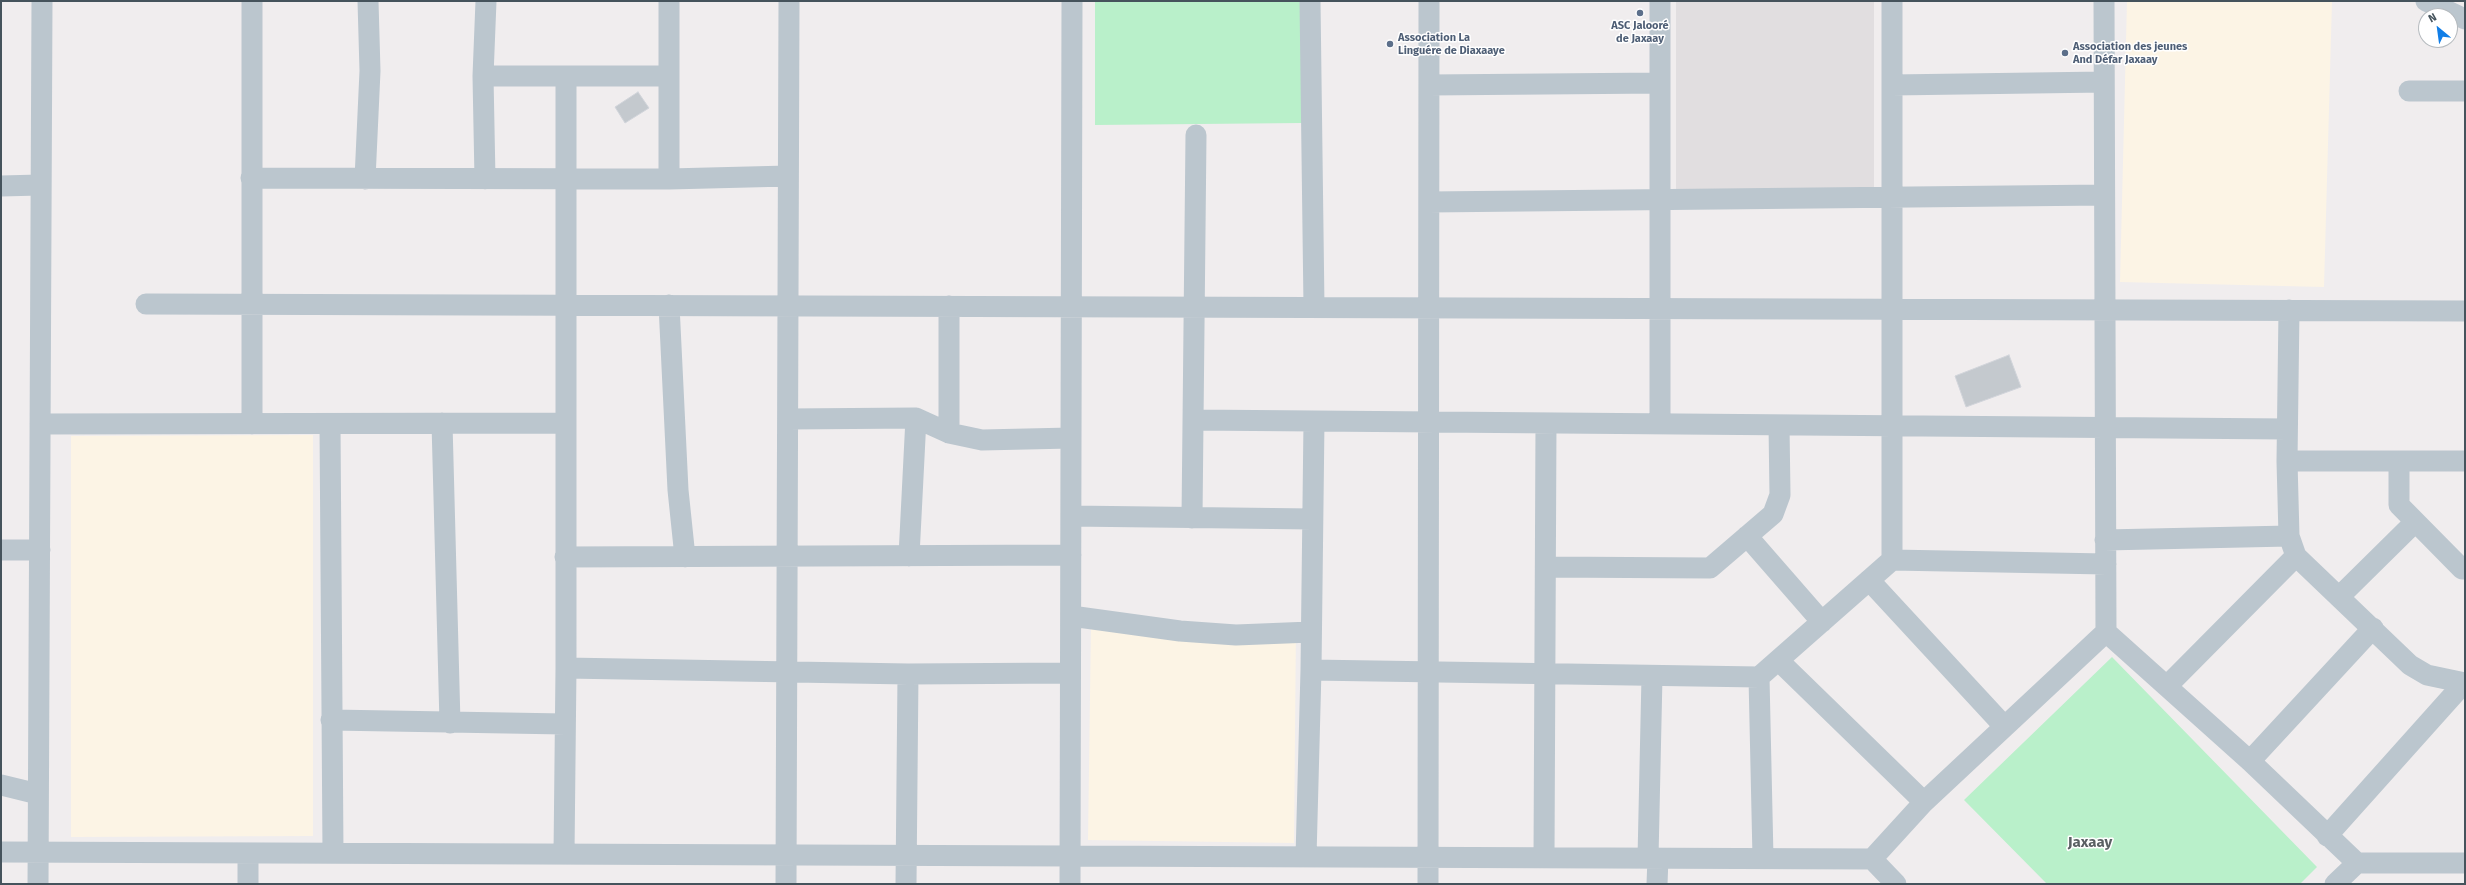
<!DOCTYPE html>
<meta charset="utf-8">
<style>
body{margin:0}
#map{position:relative;width:2466px;height:885px;overflow:hidden;background:#f0edee;font-family:"Fira Sans",sans-serif}
canvas{display:block}
.frame{position:absolute;inset:0;border:2px solid #45535c;pointer-events:none}
.north{position:absolute;left:2418px;top:8px;width:40px;height:40px;box-sizing:border-box;background:#fff;border:1px solid #b5babe;border-radius:50%;rotate:331deg;font-size:11px;font-weight:700;line-height:16px;text-align:center;color:#45535c}
.north::after{content:'';display:block;margin:auto;width:14px;height:18px;background:#117ee7;clip-path:polygon(50% 0,100% 100%,50% 72%,0 100%)}
</style>
<div id="map">
<canvas width="2466" height="885"></canvas>
<div class="frame"></div>
<div class="north">N</div>
</div>
<script>
const g = document.querySelector('canvas').getContext('2d');
g.lineJoin = 'round';
function fill(path, color) { g.fillStyle = color; g.fill(path, 'evenodd'); }
const toPath = rows => new Path2D(rows.map(r => 'M' + r).join(''));
function stroke(path, color, width, dash) { g.strokeStyle = color; g.lineWidth = width; g.lineCap = dash ? 'butt' : 'round'; g.setLineDash(dash || []); g.stroke(path); }
function drawText(font, color, halo, rows, align = 'center') {
  g.font = font + ' "Fira Sans",sans-serif'; g.lineWidth = 3; g.setLineDash([]); g.textBaseline = 'middle'; g.strokeStyle = halo; g.fillStyle = color; for (const [text, x, y, turn = 0] of rows) {
    g.save(); g.translate(x, y); g.rotate((+turn || 0) * Math.PI / 180); g.textAlign = isNaN(turn) ? turn : align; if (halo) g.strokeText(text, 0, 0); g.fillText(text, 0, 0); g.restore();
  }
}
fill(toPath([
 [2127,1,2332,1,2324,287,2120,282],
 [313,435,313,836,71,837,71,436],
 [1091,625,1296,625,1294,843,1088,840]
]), '#fcf4e5');
fill(toPath([
 [1676,1,1874,1,1874,190,1676,191]
]), '#e1dee0');
fill(toPath([
 [1095,1,1302,1,1302,123,1095,125],
 [2112,657,2317,867,2300,884,2047,884,1964,800]
]), '#b9f0ca');
const building = toPath([
 [638,92,649,108,625,123,615,107,638,92],
 [2009,355,2021,387,1966,407,1955,376,2009,355]
]);
fill(building, '#c4c9ce');
stroke(building, '#d1d4da', 1);
stroke(toPath([
 [1310,1,1314,307],
 [1892,1,1892,560],
 [2426,1,2465,19],
 [483,76,669,76],
 [1429,85,1660,83],
 [1892,85,2104,82],
 [2409,91,2465,91],
 [251,178,669,179,788,176],
 [365,179,370,71,368,1],
 [485,179,483,76,486,1],
 [669,179,669,1],
 [1,186,40,185],
 [1429,202,2104,195],
 [146,304,2465,311],
 [669,305,678,490,685,557],
 [2289,310,2287,461,2289,536,2296,556,2410,665,2427,675,2465,683],
 [788,419,916,418,949,433,982,440,1071,438],
 [1193,420,2287,429],
 [442,423,450,723],
 [40,424,565,423],
 [252,424,252,1],
 [330,424,333,853],
 [1660,424,1660,1],
 [949,433,949,306],
 [2287,461,2465,461],
 [2399,461,2399,505,2462,569,2465,569],
 [1071,516,1312,519],
 [1192,518,1196,135],
 [1747,536,1822,622],
 [2105,540,2289,536],
 [1,550,40,550],
 [909,556,916,418],
 [565,557,1071,555],
 [1546,567,1710,568,1773,514,1780,495,1779,425],
 [1869,580,2004,726],
 [2339,597,2415,522],
 [1071,616,1180,631,1236,635,1311,632],
 [2106,632,2250,761,2357,863,2465,863],
 [1778,660,1924,802],
 [566,668,908,674,1070,673],
 [1311,670,1759,677,1892,560,2106,564],
 [1759,677,1763,858],
 [2168,685,2296,556],
 [331,720,565,724],
 [2250,761,2373,628],
 [1,785,38,794],
 [2327,836,2464,683],
 [1,852,1872,859,1896,884],
 [564,854,566,668,566,76],
 [1306,857,1311,670,1314,421],
 [1544,858,1546,423],
 [1648,858,1652,676],
 [1872,859,1924,802,2106,632,2104,1],
 [38,884,42,1],
 [248,884,248,853],
 [786,884,789,1],
 [906,884,908,674],
 [1070,884,1072,1],
 [1428,884,1429,1],
 [1657,884,1658,858],
 [2335,884,2357,863]
]), '#bbc6ce', 21);
for (const [x, y, r, color] of [
 [1640,13,4,"#5c6f8a"],
 [1390,44,4,"#5c6f8a"],
 [2065,53,4,"#5c6f8a"]
]) { const dot = new Path2D(); dot.arc(x, y, r, 0, 2 * Math.PI); g.fillStyle = color; g.fill(dot); stroke(dot, '#fff', 1.5); }
drawText('bold 11px', '#4e5e75', '#fff', [
 ["ASC Jalooré",1640,26,"center"],
 ["de Jaxaay",1640,39,"center"],
 ["Association La",1398,38],
 ["Linguére de Diaxaaye",1398,51],
 ["Association des jeunes",2073,47],
 ["And Défar Jaxaay",2073,60]
], 'left');
drawText('bold 15px', '#5a5f63', '#fff', [
 ["Jaxaay",2090,843]
]);
</script>
